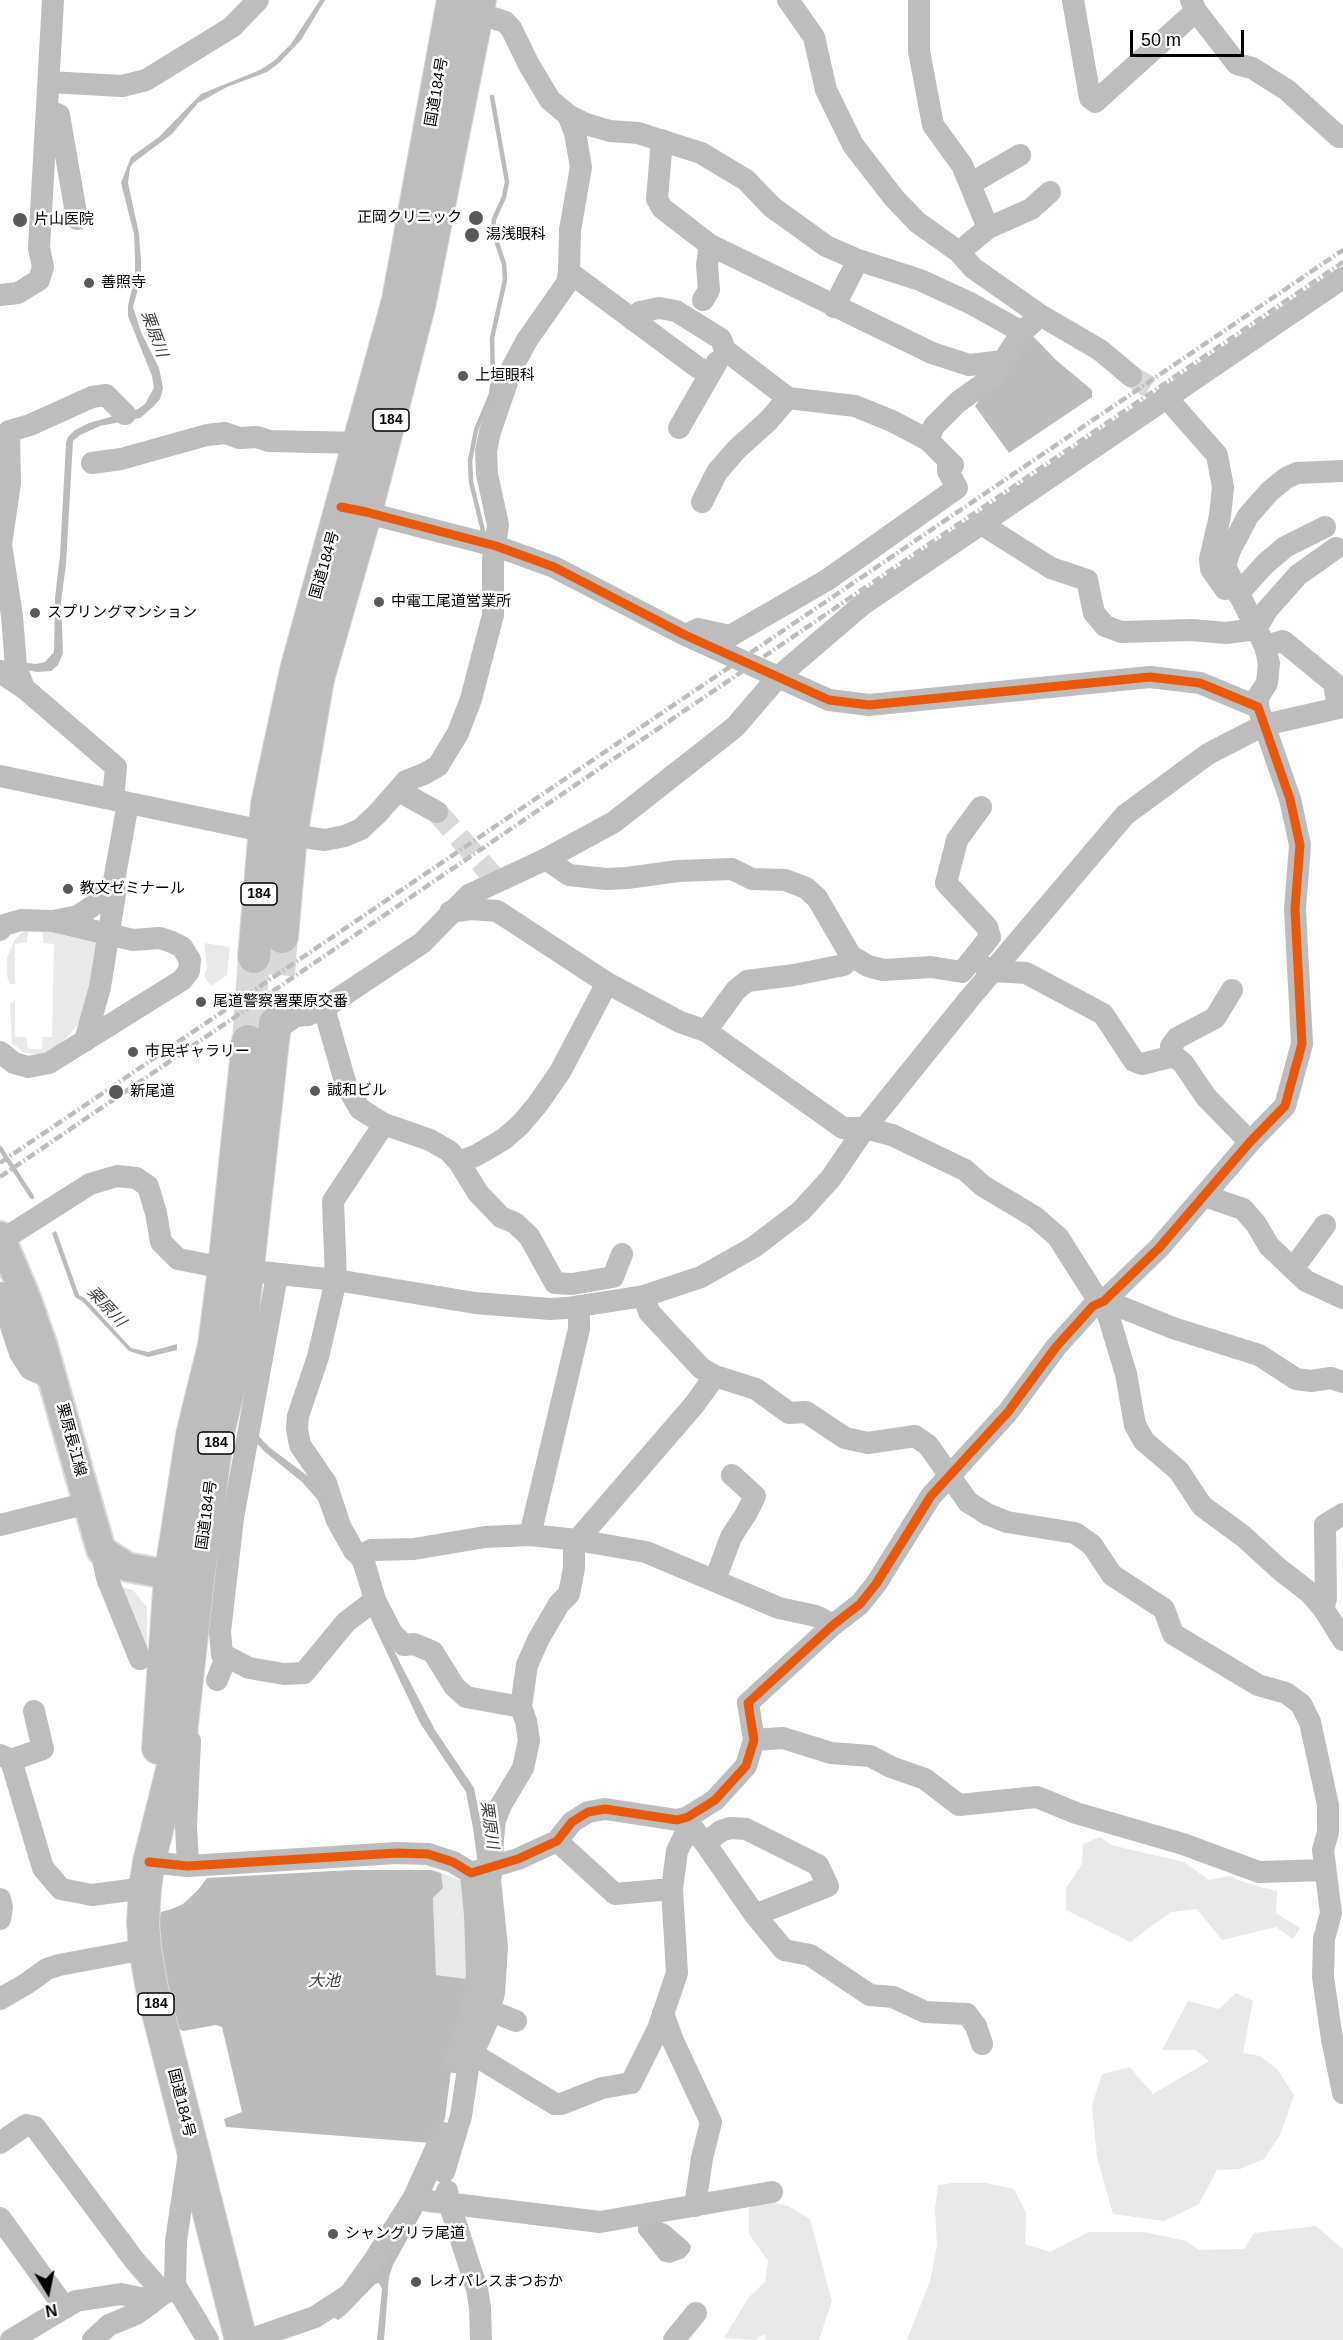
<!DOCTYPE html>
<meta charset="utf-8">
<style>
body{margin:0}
#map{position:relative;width:1343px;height:2340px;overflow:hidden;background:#fff;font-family:Arial,sans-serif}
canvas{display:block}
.north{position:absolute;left:18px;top:2262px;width:60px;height:60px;-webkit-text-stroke:4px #fff;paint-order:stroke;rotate:170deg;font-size:16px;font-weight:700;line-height:24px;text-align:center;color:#000}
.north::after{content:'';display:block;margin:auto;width:21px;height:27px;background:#000;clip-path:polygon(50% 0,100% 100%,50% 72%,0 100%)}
.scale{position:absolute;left:1130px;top:30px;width:114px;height:27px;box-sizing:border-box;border:3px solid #000;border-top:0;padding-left:8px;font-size:18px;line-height:21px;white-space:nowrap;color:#000;-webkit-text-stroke:4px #fff;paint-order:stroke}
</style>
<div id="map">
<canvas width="1343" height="2340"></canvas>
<div class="north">N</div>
<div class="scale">50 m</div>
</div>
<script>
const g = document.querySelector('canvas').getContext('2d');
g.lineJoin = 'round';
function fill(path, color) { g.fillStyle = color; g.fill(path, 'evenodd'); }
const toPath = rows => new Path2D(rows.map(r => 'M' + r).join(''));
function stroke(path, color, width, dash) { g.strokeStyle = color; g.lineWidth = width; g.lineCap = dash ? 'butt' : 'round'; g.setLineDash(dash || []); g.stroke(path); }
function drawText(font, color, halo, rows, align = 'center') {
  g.font = font + ' Arial,"Noto Sans JP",sans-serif'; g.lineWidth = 5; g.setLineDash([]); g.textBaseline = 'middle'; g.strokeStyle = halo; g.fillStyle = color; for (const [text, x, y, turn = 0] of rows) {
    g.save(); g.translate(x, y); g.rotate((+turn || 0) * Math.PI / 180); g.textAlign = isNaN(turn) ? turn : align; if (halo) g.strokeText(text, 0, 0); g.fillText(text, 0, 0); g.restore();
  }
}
fill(toPath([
 [35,927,97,941,99,949,82,1020,58,1047,38,1055,23,1052,12,1043,10,1004,15,1000,15,1037,26,1037,28,1049,42,1049,43,1037,52,1037,54,944,43,943,43,932,28,932,27,942,15,944,15,984,10,984,7,976,7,958,14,941,22,932],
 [204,943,230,947,227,975,211,986,204,976,207,969],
 [119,1587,133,1590,147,1607,147,1657],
 [1100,1837,1111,1845,1184,1862,1209,1880,1229,1876,1246,1883,1277,1891,1276,1913,1300,1928,1293,1939,1276,1927,1222,1940,1197,1909,1171,1912,1130,1942,1066,1910,1066,1888,1082,1864,1083,1844],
 [441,1873,468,1883,474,1980,436,1975,433,1898,443,1888],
 [1236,1993,1253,2001,1243,2053,1260,2056,1277,2069,1294,2095,1280,2135,1264,2159,1240,2169,1217,2170,1199,2204,1164,2221,1113,2214,1097,2157,1092,2105,1102,2074,1130,2067,1153,2094,1209,2061,1195,2050,1162,2050,1188,2001,1219,2009],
 [953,2183,986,2183,1014,2189,1026,2213,1025,2244,1050,2252,1089,2232,1144,2232,1186,2241,1199,2250,1244,2249,1254,2233,1316,2226,1343,2249,1343,2340,907,2340,930,2281,937,2246,935,2209,938,2185],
 [765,2200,788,2206,810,2219,832,2301,819,2340,766,2340,764,2334,755,2340,724,2338,749,2297,765,2282,768,2261,749,2234,749,2208]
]), '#e9e9e9');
fill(toPath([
 [320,0,325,0,301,40,279,63,267,72,227,87,198,103,172,134,133,163,130,168,128,183,139,234,141,261,141,278,133,307,141,332,159,368,163,388,160,399,154,406,140,418,100,426,80,435,73,441,66,564,61,602,63,653,58,665,51,671,37,672,0,665,0,660,36,664,45,662,54,652,55,598,60,555,66,443,68,437,75,430,89,423,138,409,145,404,154,388,152,376,128,316,128,306,135,275,135,256,134,234,121,183,131,157,159,137,201,94,260,70,274,61,291,44],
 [1030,333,1056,360,1092,390,1092,397,1009,453,975,406],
 [56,1231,79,1295,85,1298,131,1348,148,1352,177,1344,177,1350,148,1357,129,1351,83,1302,75,1297,52,1233],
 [253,1430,269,1447,309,1477,319,1487,328,1502,340,1536,359,1563,374,1608,401,1665,435,1730,474,1788,484,1838,486,1881,493,1929,491,1999,485,2020,465,2065,459,2115,446,2159,422,2212,393,2265,389,2277,384,2340,377,2340,382,2289,379,2283,375,2284,346,2314,338,2320,332,2316,362,2292,385,2260,417,2206,445,2145,451,2119,458,2066,475,2014,480,1976,477,1883,478,1865,473,1828,466,1792,420,1723,371,1619,353,1566,327,1525,318,1500,302,1482,265,1452,252,1438],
 [352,1870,431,1870,441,1873,443,1888,433,1898,436,1975,474,1980,451,2071,445,2118,441,2128,431,2143,226,2127,224,2119,242,2112,222,2027,216,2025,183,2031,177,2028,164,1976,159,1938,160,1914,161,1912,172,1909,183,1904,198,1890,207,1878],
 [659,2221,668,2225,688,2242,691,2246,690,2251,684,2258,670,2263,661,2261,638,2232,638,2225]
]), '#bbb');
stroke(toPath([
 [483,531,471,482,470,461,476,430,491,394,493,380,492,338,505,280,504,264,493,231,494,219,504,197,507,182,492,97],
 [0,1148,32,1197]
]), '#bbb', 4.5);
stroke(toPath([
 [1131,376,1166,397],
 [437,812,492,875]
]), '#d9d9d9', 22, [22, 11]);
stroke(toPath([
 [275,1023,282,937],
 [248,1041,254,957]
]), '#d9d9d9', 32, [32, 16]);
const major = toPath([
 [0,1236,27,1300,43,1346,101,1550,127,1567,192,1579]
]);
const highway = toPath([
 [282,937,291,836,318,679,366,512,420,302,480,0],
 [254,957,267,804,296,670,398,300,453,0],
 [158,1748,170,1577,192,1435,214,1345,224,1268,248,1041],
 [241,2340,152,1989,145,1949,143,1923,145,1888,149,1862,181,1734,198,1580,218,1433,239,1347,275,1023]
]);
stroke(major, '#dbdbdb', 32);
stroke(highway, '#dbdbdb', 34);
stroke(toPath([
 [788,0,814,37,826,90,853,145,894,198,917,222,959,252,973,268,1040,315,1100,350,1131,376],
 [919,0,919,51,933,125,962,165,988,228],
 [1073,0,1090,98,1095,102,1196,11],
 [1191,0,1196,11,1237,64,1252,68,1287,90,1339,137,1343,137],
 [464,8,505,22,511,28,529,65,550,100,568,115,586,124,610,131,638,133,701,153,746,180,772,207,826,246,858,260,920,280,970,303,1022,332],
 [49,82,122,86,146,80,232,27,258,0],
 [47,110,59,115,77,219],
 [662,140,657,199,662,208,710,245,932,353,969,365,1004,361],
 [970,184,1020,155],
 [959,252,988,228,1031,209,1050,192],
 [569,272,697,367,709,373],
 [0,295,18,293,39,280,43,267,39,248,53,0],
 [703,300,709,290,707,265,710,245],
 [834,307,858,260],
 [633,320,640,312,659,308,676,311,721,339,725,350,788,398,855,406,892,421,928,440,953,465],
 [1166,397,1217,455,1223,487,1220,516,1210,559,1211,569,1225,589],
 [679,428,717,362],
 [928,440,934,426,958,402,993,377,1022,332,1033,322],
 [92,463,121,459,207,435,225,433,239,438,257,437,269,441,359,443],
 [0,483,10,483,1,545,12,616,16,667,24,688],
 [10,483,9,431,30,425,92,397,106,395,125,414],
 [702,502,717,472,737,449,768,421,788,398],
 [983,525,1051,568,1087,580,1094,613,1105,626,1121,632,1192,630,1226,633,1256,629,1267,610,1298,575,1336,548],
 [1238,594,1265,564,1285,547,1325,527],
 [692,632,698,629,730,636,827,580,957,488,948,471,948,460],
 [1265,646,1283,641,1334,683,1338,708],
 [0,672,24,688,116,767,113,799],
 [1258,707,1258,697,1267,683,1269,663,1265,646,1225,566,1230,550,1248,516,1270,491,1286,478,1297,473,1343,471],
 [0,776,263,831,325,840,345,836,361,829,378,813,406,781,424,774,438,766,458,733,471,699,493,615,493,560,498,525,487,474,486,451,490,432,512,368,527,340,567,283,569,272,570,230,581,167,575,133,568,115],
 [399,791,437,812],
 [546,859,569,875,606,879,627,878,678,871,732,869,752,879,785,880,806,888,817,898,851,956,868,966,883,970,931,967,962,972,990,937,987,927,946,883,957,840,981,807],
 [450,912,471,909,497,911,607,983,680,1022,706,1031,843,1128,865,1128,892,1135,965,1170,983,1186,1035,1217,1058,1237,1096,1297,1173,1328,1259,1355,1296,1379,1311,1381,1331,1378,1343,1382],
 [0,930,4,925,21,920,53,921,78,916,97,903,114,881],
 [985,967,994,971,1026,973,1103,1014,1134,1061,1142,1064,1174,1056],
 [1232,990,1215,1018,1177,1038,1171,1046,1174,1056,1183,1063,1206,1097,1250,1142],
 [324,1008,346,1085,360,1109,384,1124,430,1140,449,1151,459,1162,478,1193,501,1217,515,1223,529,1236,555,1283,572,1284,613,1277,622,1254],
 [274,1031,296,1016,308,1015,324,1008,422,943,469,895,546,859,614,822,735,727,778,677,862,605,1343,278],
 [706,1031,736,990,747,981,794,975,844,965,851,956],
 [85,1041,100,987,115,894,114,881,128,803],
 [0,1052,14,1063,28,1067,49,1063,182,980,189,971,190,960,182,947,172,942,160,938,133,940,53,921],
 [384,1124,333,1201,336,1280,318,1357,298,1416,297,1429,300,1445,326,1483,340,1526,354,1551,362,1555,375,1600,392,1633,404,1645,414,1644,433,1652,454,1686,466,1697,521,1707],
 [459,1162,477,1155,504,1139,520,1125,537,1105,560,1072,607,983],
 [1205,1196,1243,1209,1256,1224,1269,1246,1306,1281,1343,1298],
 [2,1240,90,1184,117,1176,136,1178,148,1186,156,1213,161,1242,178,1259,224,1268,336,1280,475,1303,550,1309,567,1308,644,1296,701,1277,754,1247,801,1211,831,1178,865,1128,969,999,1125,815,1208,754,1264,725,1343,707],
 [1293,1269,1325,1225],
 [277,1275,233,1518,220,1632,222,1654,249,1668,284,1674,304,1673,346,1622,375,1600],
 [0,1293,20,1353,30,1369,54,1379],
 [644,1296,649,1312,701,1368,715,1376,756,1389,789,1413,806,1412,845,1438,868,1443,915,1436,928,1445,968,1502,987,1514,1007,1522,1075,1533,1092,1545,1112,1575,1164,1609,1173,1634,1258,1685,1286,1693,1301,1704,1310,1722,1328,1805,1328,1832,1323,1850,1331,1913,1324,1939,1323,1977,1332,2039,1343,2093],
 [1104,1301,1126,1374,1135,1425,1144,1441,1179,1471,1202,1506,1243,1536,1278,1568,1310,1593,1323,1608,1343,1640],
 [0,1525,88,1503],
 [530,1535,579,1329,579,1306],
 [101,1550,107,1578,140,1659],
 [362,1555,371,1550,414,1549,485,1537,530,1535,577,1540,646,1552,779,1608,816,1616,833,1625],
 [715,1580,731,1537,746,1514,755,1496,732,1475],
 [1323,1608,1326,1599,1325,1525,1343,1514],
 [217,1680,226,1658],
 [754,1740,783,1738,831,1753,870,1756,891,1767,925,1779,959,1805,1037,1797,1076,1813,1183,1844,1259,1872,1325,1870],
 [0,1755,11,1760,43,1868,61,1889,92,1895,145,1888],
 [11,1760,43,1749,34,1711],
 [690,1825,705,1843,755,1915,784,1950,810,1955,870,1995,893,1997,925,2012,967,2014,976,2026,982,2044],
 [557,1841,615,1894,672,1889],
 [705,1843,721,1831,730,1828,746,1829,818,1865,828,1886,755,1915],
 [149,1862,188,1866,397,1853,428,1854,453,1862,471,1873,518,1859,557,1841,572,1822,588,1812,605,1809,677,1820,688,1817,715,1800,746,1766,754,1740,748,1703,833,1625,860,1604,876,1584,931,1496,1008,1412,1056,1347,1093,1306,1104,1301,1159,1248,1250,1142,1285,1106,1302,1044,1295,909,1300,845,1290,799,1258,707,1200,683,1150,677,869,705,829,700,685,635,554,567,496,546,352,509],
 [188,1866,186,1826,190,1741,188,1739],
 [0,1899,2,1907,0,1919],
 [0,1999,26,1984,47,1969,59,1965,145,1949],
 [491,2011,516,2021],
 [663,2013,673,2041,711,2122,702,2158,695,2206],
 [473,2054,555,2104,561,2104,602,2088,631,2083,658,2029,677,1973,672,1889,677,1851,690,1825,688,1817],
 [455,2062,472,2013,477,1974,475,1915,471,1873],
 [0,2143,26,2125,35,2127,135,2261,164,2294],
 [189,2153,176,2241,175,2285,208,2340],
 [444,2172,461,2116,469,2062,486,2024,494,1993,497,1947,490,1880,492,1868,493,1838,495,1820,501,1805,523,1768,529,1741,526,1721,521,1707,527,1665,538,1640,559,1604,569,1594,574,1568,574,1544,694,1405,715,1376],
 [447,2191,449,2203,477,2289,480,2308,481,2340],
 [414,2197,429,2201,600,2222,772,2192],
 [0,2218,65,2308],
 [11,2340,76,2301,121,2294,154,2301,174,2285],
 [93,2340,109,2325,136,2314,154,2301],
 [249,2340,315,2317,350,2294,373,2262,414,2197,443,2133],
 [674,2340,696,2313]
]), '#bdbdbd', 22);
stroke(major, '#bdbdbd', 28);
stroke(highway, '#bdbdbd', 32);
stroke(toPath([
 [0,1163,1343,250],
 [0,1177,1343,262]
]), '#bdbdbd', 4.5, [9, 3, 1.5, 3]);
stroke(toPath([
 [149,1862,188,1866,397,1853,428,1854,453,1862,471,1873,518,1859,557,1841,572,1822,588,1812,605,1809,677,1820,688,1817,715,1800,746,1766,754,1740,748,1703,833,1625,860,1604,876,1584,931,1496,1008,1412,1056,1347,1093,1306,1104,1301,1159,1248,1250,1142,1285,1106,1302,1044,1295,909,1300,845,1290,799,1258,707,1200,683,1150,677,869,705,829,700,685,635,554,567,496,546,366,512,341,507]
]), '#e8590c', 9);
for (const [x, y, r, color] of [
 [476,218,8,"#595959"],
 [20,220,8,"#595959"],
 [472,235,8,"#595959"],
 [89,283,6,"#595959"],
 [463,376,6,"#595959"],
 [379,602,6,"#595959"],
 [35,613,6,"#595959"],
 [68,889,6,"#595959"],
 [201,1002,6,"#595959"],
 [133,1052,6,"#595959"],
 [315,1091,6,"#595959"],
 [116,1092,8,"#595959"],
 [333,2234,6,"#595959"],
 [416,2282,6,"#595959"]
]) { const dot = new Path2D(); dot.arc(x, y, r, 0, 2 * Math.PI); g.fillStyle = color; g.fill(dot); stroke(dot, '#fff', 2); }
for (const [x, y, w] of [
 [391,420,36],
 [259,894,36],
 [216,1443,36],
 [156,2004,36]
]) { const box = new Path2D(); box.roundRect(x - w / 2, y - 11, w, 22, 4.5); g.fillStyle = '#fff'; g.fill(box); stroke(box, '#000', 1.5); }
drawText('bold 14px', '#000', null, [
 ["184",391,420],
 ["184",259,894],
 ["184",216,1443],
 ["184",156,2004]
]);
drawText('15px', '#000', '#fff', [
 ["国道184号",437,92,-80],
 ["国道184号",325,565,-74],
 ["栗原長江線",71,1440,75],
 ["国道184号",207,1515,-82],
 ["国道184号",181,2103,76]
]);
drawText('15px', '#000', '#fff', [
 ["正岡クリニック",462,218,"right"],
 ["片山医院",34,220],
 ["湯浅眼科",486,235],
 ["善照寺",101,283],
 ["上垣眼科",475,376],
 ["中電工尾道営業所",391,602],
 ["スプリングマンション",47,613],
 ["教文ゼミナール",80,889],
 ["尾道警察署栗原交番",213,1002],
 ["市民ギャラリー",145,1052],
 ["誠和ビル",327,1091],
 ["新尾道",130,1092],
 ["シャングリラ尾道",345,2234],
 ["レオパレスまつおか",428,2282]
], 'left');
drawText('italic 16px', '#3f3f3f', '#fff', [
 ["栗原川",154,334,70],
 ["栗原川",106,1307,47],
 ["栗原川",489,1825,82],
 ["大池",324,1982]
]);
</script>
